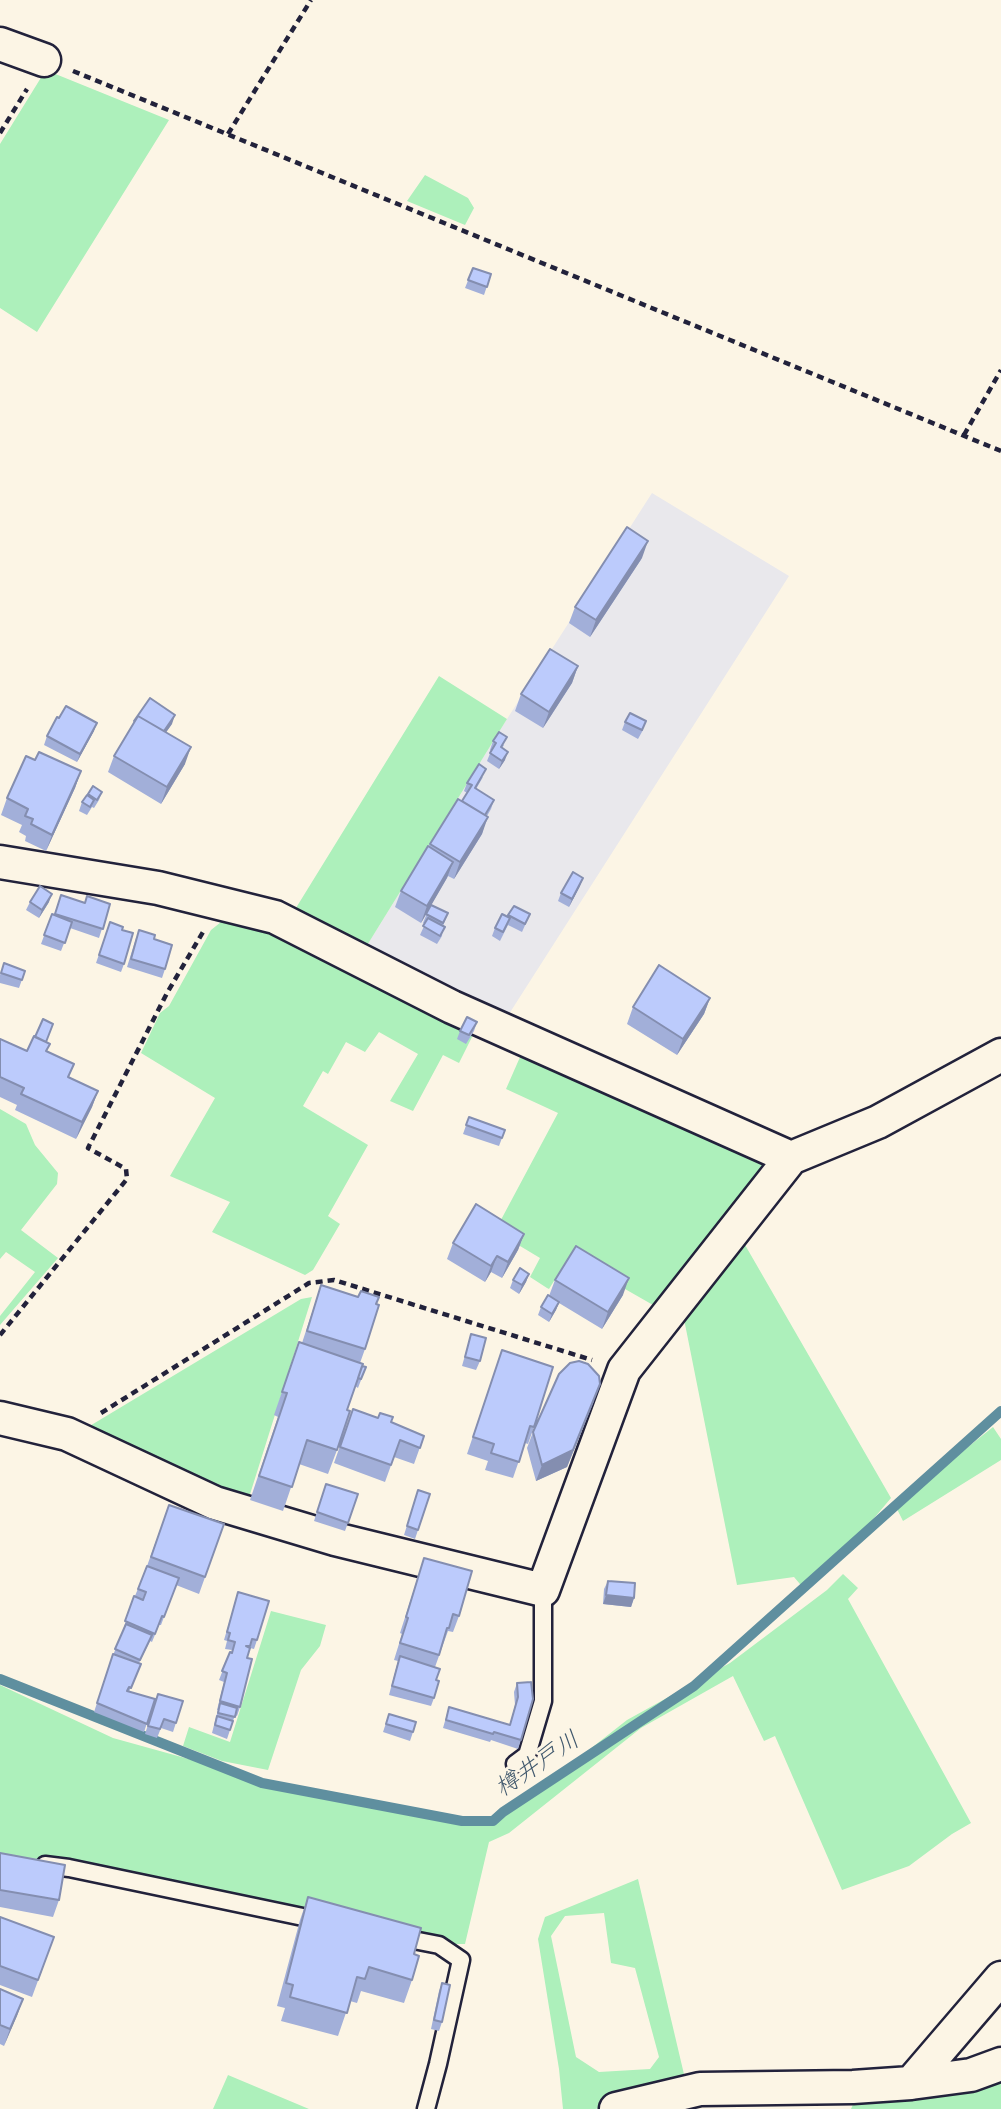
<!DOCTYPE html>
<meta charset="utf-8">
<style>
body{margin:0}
canvas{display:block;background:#fcf5e5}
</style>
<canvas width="1001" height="2109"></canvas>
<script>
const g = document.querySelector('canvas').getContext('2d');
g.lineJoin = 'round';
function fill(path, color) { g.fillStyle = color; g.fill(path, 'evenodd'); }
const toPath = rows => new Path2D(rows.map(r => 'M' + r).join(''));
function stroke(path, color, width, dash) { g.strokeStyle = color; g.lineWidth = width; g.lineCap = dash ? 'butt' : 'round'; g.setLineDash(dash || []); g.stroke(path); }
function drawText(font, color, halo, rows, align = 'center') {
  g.font = font + ' Itim,"Klee One",sans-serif'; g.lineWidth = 6; g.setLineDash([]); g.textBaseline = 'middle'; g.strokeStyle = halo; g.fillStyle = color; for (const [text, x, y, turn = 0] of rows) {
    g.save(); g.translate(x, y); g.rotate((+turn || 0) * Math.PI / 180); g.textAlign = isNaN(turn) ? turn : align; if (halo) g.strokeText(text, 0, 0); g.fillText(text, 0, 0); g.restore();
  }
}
fill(toPath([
 [652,493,789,576,509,1014,366,947,507,719]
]), '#e9e8ec');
fill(toPath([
 [53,73,169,120,37,332,0,308,0,144,42,76],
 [425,175,468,198,474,208,465,225,407,201],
 [439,676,507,719,366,947,291,916],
 [226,918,256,925,477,1027,459,1063,443,1055,413,1111,390,1101,418,1054,379,1032,365,1052,346,1042,328,1074,323,1071,303,1106,368,1145,328,1216,340,1224,313,1270,305,1275,212,1232,230,1202,170,1176,215,1098,141,1053,160,1013,169,1006,211,930],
 [524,1048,764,1162,766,1169,660,1309,569,1257,549,1289,547,1288,530,1277,540,1258,495,1231,558,1113,506,1089],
 [0,1109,26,1124,35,1145,58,1173,57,1184,21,1230,58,1258,0,1325,0,1316,35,1272,6,1252,0,1259],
 [737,1231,891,1498,832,1568,805,1590,794,1577,737,1585,682,1309],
 [312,1297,246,1507,88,1427,301,1299],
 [993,1427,1001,1439,1001,1460,903,1521,897,1509,953,1459],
 [843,1574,858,1588,848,1599,971,1823,952,1834,909,1866,842,1890,775,1736,764,1741,733,1676,641,1728,509,1833,489,1842,465,1944,454,1944,63,1862,0,1855,0,1685,113,1738,268,1781,492,1826,627,1720,730,1663,827,1590],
 [271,1611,326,1625,320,1646,301,1670,268,1770,222,1761,183,1746,189,1727,230,1742],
 [638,1879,687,2087,595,2109,563,2109,559,2069,538,1939,545,1917],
 [604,1913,611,1963,635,1968,659,2057,650,2069,599,2072,576,2057,551,1936,565,1916],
 [228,2075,309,2109,213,2109],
 [1001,2077,1001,2109,851,2109,855,2100]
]), '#adf0bb');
stroke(toPath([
 [0,1679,262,1783,462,1821,493,1821,503,1812,694,1686,1001,1411]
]), '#5f8f9f', 10);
const service = toPath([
 [515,1764,527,1755,543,1701,543,1590],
 [45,1865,69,1868,322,1921],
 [398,1937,439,1945,461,1960,438,2064,426,2109]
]);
const minor = toPath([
 [0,44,44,60],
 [0,862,158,888,275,917,452,1007,791,1158],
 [0,1418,67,1434,215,1503,335,1539,543,1590,624,1370,791,1158,878,1122,1001,1055],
 [911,2083,1001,1978],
 [616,2109,700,2089,853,2087,911,2083,971,2075,1001,2064]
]);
stroke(service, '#22223b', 21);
stroke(minor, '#22223b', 37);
stroke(toPath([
 [73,71,1001,451],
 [0,133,27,89],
 [228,134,311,0],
 [964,435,1001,370],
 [0,1335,127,1179,126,1169,88,1148,167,993,203,932],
 [101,1413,309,1283,334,1280,592,1360]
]), '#22223b', 4.5, [7, 5]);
stroke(service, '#fcf5e5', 16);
stroke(minor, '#fcf5e5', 32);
fill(toPath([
 [473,268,491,274,484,295,465,288],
 [642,558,590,637,569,623,575,607],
 [578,666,572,683,543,728,515,711,521,694],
 [625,722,643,730,638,739,622,730],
 [172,724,166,732,185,764,161,804,108,772,114,756],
 [94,731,77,762,44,745,47,736],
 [493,741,504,745,502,748,505,760,499,769,487,761,491,751,490,750],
 [35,760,81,771,75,788,46,851,25,841,26,836,19,832,22,825,1,815,7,798],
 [483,777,476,789,494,800,491,809,487,816,482,834,454,879,448,876,431,905,448,913,443,926,442,936,437,944,420,935,425,924,423,923,428,911,421,923,395,907,401,891,430,844,467,793,464,791,467,783],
 [93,786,102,792,99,800,94,808,92,807,87,815,79,811,82,802],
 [580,886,569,907,558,901,561,893],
 [61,895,85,903,110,904,99,938,70,928,61,951,41,944,52,914,54,915],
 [30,902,49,902,39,918,26,910],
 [514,906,530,914,522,932,508,925,500,941,492,936,495,928,508,917],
 [110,922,122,930,124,964,121,972,96,963],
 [136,938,154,939,165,969,162,978,127,967],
 [4,963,25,971,19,988,0,983,0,975],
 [710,998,704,1014,677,1055,627,1024,633,1007],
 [477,1022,474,1031,466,1044,457,1039,460,1031],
 [0,1039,27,1051,46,1042,47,1051,69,1077,98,1091,92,1107,76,1139,15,1110,17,1105,0,1097],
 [469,1117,505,1130,499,1146,463,1134],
 [524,1234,518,1250,502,1278,491,1272,485,1282,447,1259,453,1243],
 [529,1274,526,1282,519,1294,510,1288,513,1280],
 [555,1280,623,1295,602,1329,559,1303,556,1310,549,1322,538,1315,541,1307,549,1296],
 [321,1285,365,1349,360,1363,362,1366,366,1367,358,1388,355,1386,347,1410,337,1450,328,1474,299,1464,283,1511,250,1500,278,1417,274,1415,299,1342,302,1343],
 [471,1334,480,1361,476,1370,462,1366],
 [502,1350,534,1427,528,1444,525,1443,513,1478,485,1470,488,1461,467,1454],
 [594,1401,567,1467,536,1481,527,1448,533,1432],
 [353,1409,391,1422,424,1436,414,1464,394,1457,385,1482,334,1463],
 [326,1484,358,1494,345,1531,314,1521],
 [418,1490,430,1494,415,1539,404,1535],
 [169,1505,224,1524,199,1594,176,1585,161,1625,159,1625,152,1642,150,1641,139,1663,129,1692,155,1699,144,1732,94,1712,112,1658,123,1630,134,1596,135,1596,147,1566],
 [424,1558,459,1616,453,1632,448,1631,435,1667,436,1680,434,1698,431,1706,389,1695,398,1661,394,1660,402,1634,400,1633],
 [608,1581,634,1598,631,1607,603,1604,604,1589],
 [238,1592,257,1640,254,1649,250,1648,247,1658,240,1707,237,1716,235,1715,227,1739,212,1733,215,1721,218,1710,217,1710,224,1682,219,1680,230,1652,231,1653,232,1650,225,1649,227,1641,224,1640],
 [517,1683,521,1740,518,1749,491,1740,490,1742,443,1728,449,1707,510,1725,515,1705,514,1692],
 [183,1701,173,1732,161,1728,157,1738,145,1734,155,1703],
 [389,1714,413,1732,410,1741,383,1732],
 [0,1853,59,1900,53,1917,0,1907],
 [308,1897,414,1954,412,1980,404,2003,361,1991,357,2003,350,2001,338,2036,281,2021,285,2008,277,2006,300,1920],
 [0,1917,54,1937,32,1997,0,1985],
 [442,1983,442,2022,439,2031,431,2029,439,1991],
 [0,1989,23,1999,4,2046,0,2044]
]), '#a2afd9');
fill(toPath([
 [648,541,642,558,590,637,596,620],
 [578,666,572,683,543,728,549,712],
 [175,715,172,724,160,741,163,732],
 [97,723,94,731,77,762,80,754],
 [191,747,185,764,161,804,167,787],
 [508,752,505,760,499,769,502,761],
 [81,771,75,788,46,851,52,835],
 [488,817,482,834,454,879,460,862],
 [453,862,447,878,421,923,427,906],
 [583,878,580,886,569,907,572,899],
 [52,894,49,902,39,918,42,910],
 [710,998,704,1014,677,1055,683,1039],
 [98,1091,92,1107,76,1139,82,1122],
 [524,1234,518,1250,502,1278,508,1262],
 [497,1256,491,1272,485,1282,491,1266],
 [529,1274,526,1282,519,1294,522,1285],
 [629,1278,623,1295,602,1329,608,1312],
 [559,1302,556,1310,549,1322,552,1314],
 [600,1384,567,1467,536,1481,542,1465],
 [606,1595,634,1598,631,1607,603,1604],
 [23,1999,17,2016,4,2046,10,2029]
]), '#848eb0');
const building = toPath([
 [473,268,491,274,487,287,468,280,473,268],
 [627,527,648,541,596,620,575,607,627,527],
 [550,649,578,666,549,712,521,694,550,649],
 [150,698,175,715,164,731,138,716,134,721,150,698],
 [66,706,97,723,80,754,47,736,57,717,59,718,66,706],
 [630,713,646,721,642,730,625,722,630,713],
 [138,716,191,747,167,787,114,756,138,716],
 [499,732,507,737,501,747,508,752,502,761,490,753,496,743,493,741,499,732],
 [39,752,81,771,52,835,31,824,33,819,25,816,28,809,7,798,26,756,35,760,39,752],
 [479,764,486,769,475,788,494,800,485,815,462,801,472,785,467,783,479,764],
 [93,786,102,792,97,800,88,794,93,786],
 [87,795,94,800,90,807,82,802,87,795],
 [458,799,488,817,460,862,430,844,458,799],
 [428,846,453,862,427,906,401,891,428,846],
 [573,872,583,878,572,899,561,893,573,872],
 [40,886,52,894,42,910,30,902,40,886],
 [61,895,85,903,87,896,110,904,103,929,55,914,61,895],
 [431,905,448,913,443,923,426,914,431,905],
 [514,906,530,914,525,924,508,915,514,906],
 [52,914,72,922,65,943,44,935,52,914],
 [502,914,510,918,503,932,495,928,502,914],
 [428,918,445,927,440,936,423,926,428,918],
 [110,922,123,927,122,930,133,933,124,964,99,955,110,922],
 [139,930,155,935,154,939,172,945,165,969,131,959,139,930],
 [4,963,25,971,22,980,1,973,4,963],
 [659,965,710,998,683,1039,633,1007,659,965],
 [467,1017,477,1022,469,1035,460,1031,467,1017],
 [43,1019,53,1024,46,1042,35,1037,43,1019],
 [34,1036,50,1044,46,1051,74,1064,68,1077,98,1091,82,1122,21,1094,24,1088,0,1077,0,1039,27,1051,34,1036],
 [469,1117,505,1130,502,1138,466,1125,469,1117],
 [476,1204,524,1234,508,1262,497,1256,491,1266,453,1243,476,1204],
 [576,1246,629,1278,608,1312,555,1280,576,1246],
 [520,1268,529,1274,522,1285,513,1280,520,1268],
 [321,1285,358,1297,361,1291,379,1297,376,1304,379,1305,365,1349,307,1331,321,1285],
 [548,1295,559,1302,552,1314,541,1307,548,1295],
 [471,1334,486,1338,480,1361,465,1357,471,1334],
 [299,1342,363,1364,347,1410,350,1411,337,1450,307,1440,292,1487,259,1476,287,1393,282,1392,299,1342],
 [502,1350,553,1367,534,1427,530,1426,519,1462,491,1453,494,1444,473,1437,502,1350],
 [579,1361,588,1364,599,1376,600,1384,573,1450,542,1465,533,1432,559,1374,570,1363,579,1361],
 [362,1366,366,1367,361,1379,358,1378,362,1366],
 [353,1409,378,1418,380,1413,393,1417,391,1422,424,1436,420,1448,400,1440,391,1465,340,1447,353,1409],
 [326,1484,358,1494,348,1523,317,1512,326,1484],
 [418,1490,430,1494,418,1530,407,1526,418,1490],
 [169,1505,224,1524,205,1577,151,1557,169,1505],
 [424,1558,472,1571,459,1616,453,1614,449,1628,447,1628,439,1655,400,1643,408,1618,406,1617,424,1558],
 [147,1566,179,1578,164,1617,162,1616,155,1634,125,1621,134,1596,143,1600,146,1592,138,1589,147,1566],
 [608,1581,635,1583,634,1598,606,1595,608,1581],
 [238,1592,269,1601,257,1640,252,1639,250,1646,246,1646,250,1648,247,1658,252,1659,240,1707,220,1701,227,1673,222,1671,230,1652,232,1653,235,1642,228,1640,230,1633,227,1632,238,1592],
 [126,1624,152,1635,140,1660,115,1649,126,1624],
 [113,1654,141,1664,131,1688,129,1687,127,1691,155,1699,147,1724,97,1703,113,1654],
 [400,1656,440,1669,436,1680,439,1681,434,1698,392,1686,400,1656],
 [531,1682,533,1699,521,1740,494,1732,493,1734,446,1720,449,1707,510,1725,518,1697,517,1683,531,1682],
 [158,1694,183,1701,176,1723,164,1719,160,1729,148,1726,158,1694],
 [220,1703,237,1708,235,1717,218,1713,220,1703],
 [389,1714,416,1722,413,1732,386,1724,389,1714],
 [217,1716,233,1721,230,1730,215,1725,217,1716],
 [0,1853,65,1865,59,1900,0,1890,0,1853],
 [308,1897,421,1928,414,1954,419,1956,412,1980,369,1967,365,1979,357,1977,347,2013,290,1997,293,1985,286,1983,308,1897],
 [0,1917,54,1937,38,1980,0,1966,0,1917],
 [442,1983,450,1985,442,2022,434,2020,442,1983],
 [0,1989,23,1999,10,2029,0,2025,0,1989]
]);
fill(building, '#bccbfc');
stroke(building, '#848eb0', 2);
drawText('italic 24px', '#40586d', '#fcf5e5', [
 ["樽井戸川",538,1765,-34]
]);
</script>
